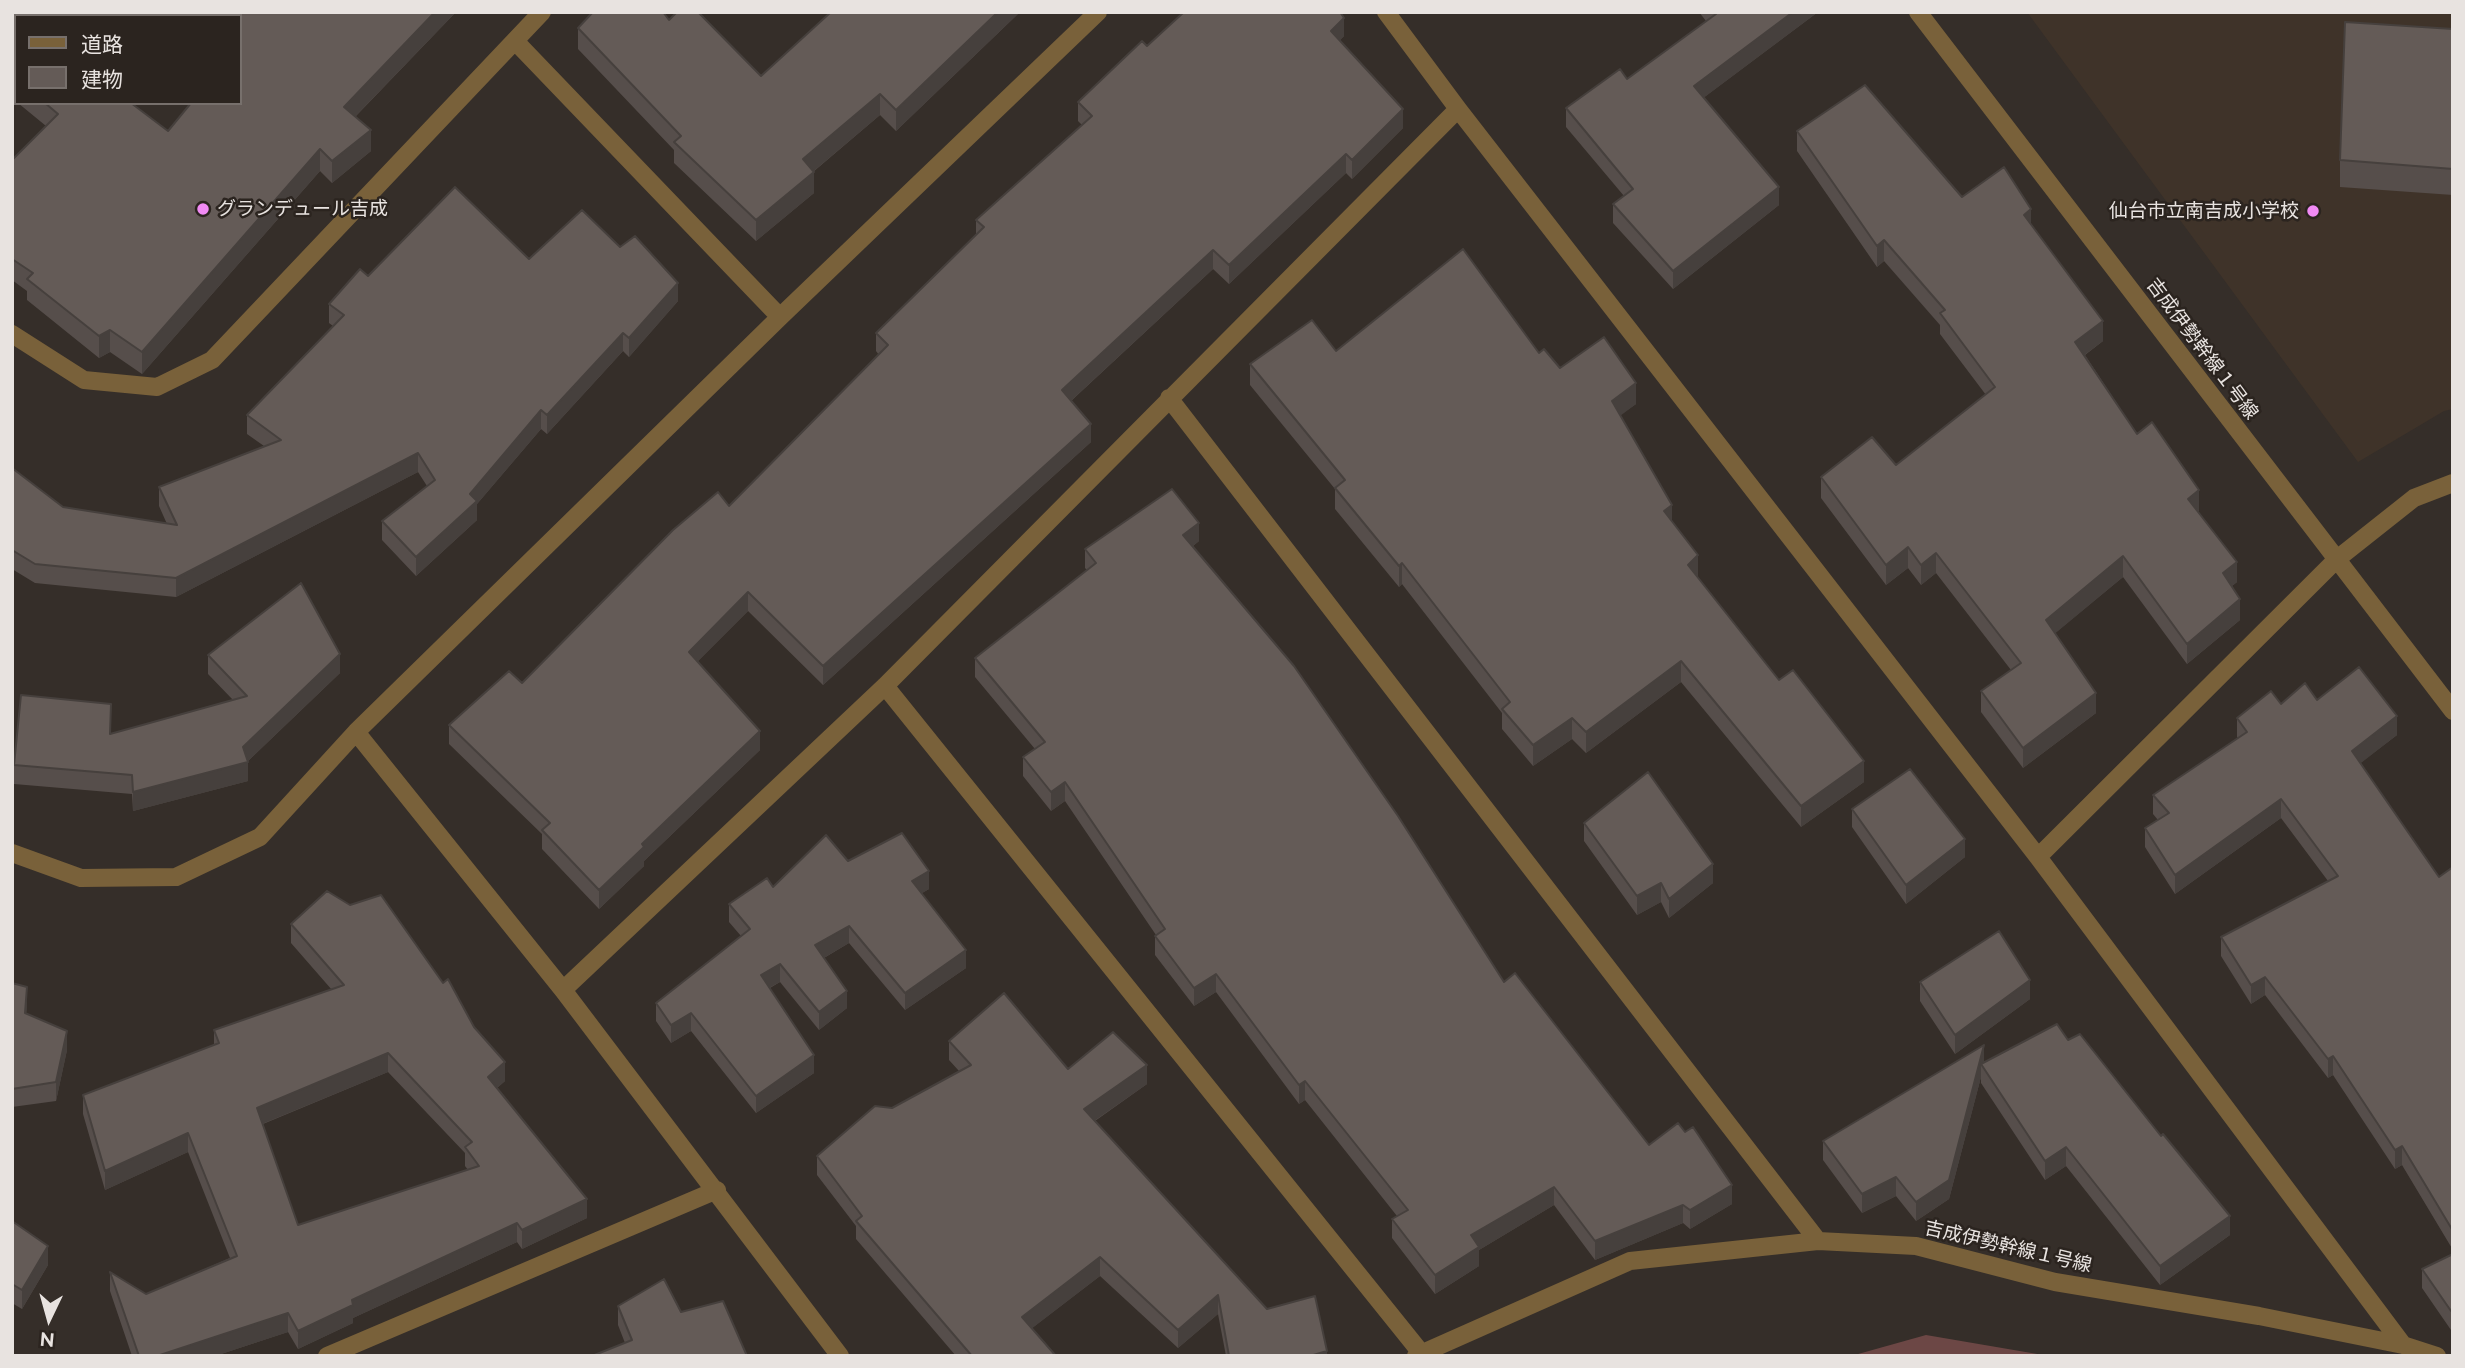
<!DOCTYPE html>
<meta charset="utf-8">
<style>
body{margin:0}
#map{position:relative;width:2465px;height:1368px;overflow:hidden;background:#352e29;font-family:Raleway,"Noto Sans JP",sans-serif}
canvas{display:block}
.frame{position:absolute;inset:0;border:14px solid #e8e3e0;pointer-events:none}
.legend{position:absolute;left:14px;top:14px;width:228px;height:91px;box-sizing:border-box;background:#2b241f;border:2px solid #77706c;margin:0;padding:9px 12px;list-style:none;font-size:21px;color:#e8e3e0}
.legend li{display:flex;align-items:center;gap:14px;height:35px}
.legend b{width:35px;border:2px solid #77706c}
.north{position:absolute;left:14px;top:1284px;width:70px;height:70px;-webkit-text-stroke:5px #2b241f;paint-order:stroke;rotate:185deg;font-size:19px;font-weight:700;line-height:28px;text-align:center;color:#e8e3e0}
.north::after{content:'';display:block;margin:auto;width:24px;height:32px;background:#e8e3e0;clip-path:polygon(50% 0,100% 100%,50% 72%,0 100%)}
</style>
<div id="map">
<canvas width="2465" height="1368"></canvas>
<div class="frame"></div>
<ul class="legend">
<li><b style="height:9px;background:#79613a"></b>道路</li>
<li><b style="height:19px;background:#645b57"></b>建物</li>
</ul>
<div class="north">N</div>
</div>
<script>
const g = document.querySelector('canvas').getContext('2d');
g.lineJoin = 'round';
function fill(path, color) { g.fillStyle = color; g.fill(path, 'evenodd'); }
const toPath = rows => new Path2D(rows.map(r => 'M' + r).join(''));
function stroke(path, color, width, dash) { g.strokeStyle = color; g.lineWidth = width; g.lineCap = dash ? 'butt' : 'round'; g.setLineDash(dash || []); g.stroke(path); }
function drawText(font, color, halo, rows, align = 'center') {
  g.font = font + ' Raleway,"Noto Sans JP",sans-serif'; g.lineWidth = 5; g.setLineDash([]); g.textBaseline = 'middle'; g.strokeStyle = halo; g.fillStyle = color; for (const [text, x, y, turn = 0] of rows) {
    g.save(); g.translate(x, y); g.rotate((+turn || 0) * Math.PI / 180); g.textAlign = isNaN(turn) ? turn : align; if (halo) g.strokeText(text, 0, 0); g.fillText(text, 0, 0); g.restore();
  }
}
fill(toPath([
 [2027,12,2453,12,2453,409,2444,411,2358,462]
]), '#3f3329');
fill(toPath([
 [1926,1335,2049,1356,1851,1356]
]), '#6c4745');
stroke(toPath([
 [1386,12,1458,109,2038,857,2403,1345],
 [1918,12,2453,711],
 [516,42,780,317],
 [12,334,84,380,157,387,212,360,542,12],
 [1169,398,1818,1241],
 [885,686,1422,1354],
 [356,732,563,990,840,1356],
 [12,853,81,878,176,877,260,837,356,732,780,317,1098,12],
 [2038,857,2337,559,2414,498,2453,483],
 [563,990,885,686,1458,109],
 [327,1356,717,1190],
 [1416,1356,1630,1261,1818,1241,1916,1246,2055,1282,2259,1316,2403,1345,2437,1356]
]), '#79613a', 18);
fill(toPath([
 [160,12,456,12,356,116,371,151,332,183,320,171,142,374,110,352,99,358,27,300,27,291,12,280,12,160,46,126,18,103,131,103,168,131,240,103,240,16,163,16],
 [831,12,1020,12,896,131,880,115,813,172,814,193,756,241,674,163,674,150,578,49,578,28,669,20,761,76],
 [1699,12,1818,12,1703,98,1779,205,1673,289,1613,223,1613,204,1624,196,1566,127,1566,108,1627,79,1706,21],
 [2453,29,2453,195,2340,187,2340,160],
 [1344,36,1340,40,1403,128,1352,179,1346,173,1229,284,1213,269,1071,401,1091,442,823,685,748,611,697,662,760,750,644,861,644,866,599,909,542,849,542,834,449,744,449,725,522,683,729,506,879,355,876,351,876,333,976,234,976,220,1082,125,1078,121,1078,102,1147,46],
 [16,41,16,101,12,99,12,45],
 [1797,131,2031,224,2103,341,2085,355,2137,434,2199,510,2198,512,2237,582,2232,586,2240,620,2187,664,2123,577,2055,633,2096,713,2023,768,1981,712,1981,691,2011,670,1936,573,1921,585,1908,568,1886,585,1821,498,1821,477,1896,465,1986,395,1940,334,1940,325,1884,261,1877,267,1797,151],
 [529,259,678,301,629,357,623,351,547,434,541,429,477,504,477,520,416,576,382,540,382,521,427,486,418,472,176,597,35,583,12,569,12,468,63,507,167,524,159,506,159,487,264,446,247,434,247,415,333,326,329,323,329,304,368,276],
 [1336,351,1539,353,1560,368,1636,404,1620,415,1698,576,1697,577,1779,680,1864,782,1801,827,1681,682,1586,753,1572,739,1533,766,1502,729,1502,713,1402,584,1399,587,1335,509,1335,489,1250,385,1250,364],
 [1199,541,1193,546,1504,982,1649,1145,1732,1204,1690,1229,1683,1223,1595,1260,1554,1205,1479,1250,1479,1266,1435,1294,1392,1238,1392,1219,1397,1216,1305,1100,1299,1104,1216,992,1194,1006,1155,955,1155,936,1156,935,1065,801,1051,811,1023,776,1023,757,1035,749,975,677,975,658,1087,570,1085,568,1085,549],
 [208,655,340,673,248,761,248,781,133,811,132,794,14,784,14,765,233,700,208,674],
 [2317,700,2397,735,2360,763,2439,877,2453,867,2453,1250,2402,1165,2395,1169,2333,1075,2328,1078,2265,995,2251,1004,2221,956,2221,937,2328,881,2281,818,2175,894,2145,847,2145,828,2158,820,2153,814,2153,795,2238,738,2237,737,2237,718,2281,704],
 [1852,809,1965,857,1906,904,1852,827],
 [1584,823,1713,883,1669,918,1661,902,1637,915,1584,841],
 [848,861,929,889,922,893,966,968,905,1010,849,943,824,958,847,1008,819,1030,780,982,770,988,814,1073,756,1113,691,1031,671,1043,656,1021,656,1003,741,936,729,922,729,904,773,887],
 [291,924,474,1027,505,1081,497,1088,587,1218,522,1249,517,1242,353,1318,353,1323,298,1349,288,1332,215,1356,132,1356,110,1291,110,1272,146,1294,230,1258,188,1152,105,1190,83,1114,83,1095,214,1045,214,1030,332,990,291,943],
 [388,1072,465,1153,465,1166,468,1170,298,1225,263,1124],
 [1920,982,2030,999,1955,1054,1920,1001],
 [12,983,27,1005,26,1014,67,1050,56,1101,12,1107],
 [2068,1040,2230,1235,2160,1285,2066,1166,2045,1180,1981,1083,1981,1077,1949,1199,1916,1221,1896,1196,1862,1213,1823,1160,1823,1141,1984,1062],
 [949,1041,1068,1069,1147,1084,1095,1121,1267,1309,1327,1356,1226,1356,1218,1314,1178,1348,1100,1276,1032,1328,1056,1356,956,1356,856,1239,856,1226,817,1175,817,1156,892,1108,959,1071,949,1060],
 [12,1221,48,1265,22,1309,12,1303],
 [2453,1254,2453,1329,2451,1330,2422,1288,2422,1269],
 [618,1306,681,1312,747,1356,625,1343,618,1325]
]), '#564e4b');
fill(toPath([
 [435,12,456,12,344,128,344,107],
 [998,12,1020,12,896,131,896,110],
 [1793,12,1818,12,1694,105,1694,86],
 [1344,18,1344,36,1331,50,1331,31],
 [880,94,880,115,803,180,803,159],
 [1403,109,1403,128,1352,179,1352,160],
 [371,130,371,151,332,183,332,161],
 [320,149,320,171,142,374,142,352],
 [1346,154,1346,173,1229,284,1229,265],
 [814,172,814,193,756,241,756,220],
 [1779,187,1779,205,1673,289,1673,271],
 [2031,209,2031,229,2024,215],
 [1884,240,1884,261,1877,267,1877,246],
 [1213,250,1213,269,1062,409,1062,390],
 [678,283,678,301,629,357,629,338],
 [2103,321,2103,341,2075,362,2075,342],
 [110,330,110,352,99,358,99,336],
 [623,333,623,351,547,434,547,415],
 [1636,383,1636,404,1612,422,1612,401],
 [541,410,541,429,477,504,477,520,416,576,416,557],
 [1091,424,1091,442,823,685,823,666],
 [418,453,418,472,176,597,176,578],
 [2199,490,2199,510,2188,520,2188,499],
 [1672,505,1672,526,1664,511],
 [1199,523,1199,541,1183,554,1183,535],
 [1908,547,1908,568,1886,585,1886,565],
 [1936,553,1936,573,1921,585,1921,565],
 [1698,555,1698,576,1688,586,1688,565],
 [2123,556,2123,577,2046,641,2046,620],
 [2237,562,2237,582,2223,593,2223,573],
 [1402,563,1402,584,1399,587,1399,566],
 [748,592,748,611,689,670,689,652],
 [2240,599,2240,620,2187,664,2187,644],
 [340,654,340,673,246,763,248,762,248,781,133,811,133,792,243,747],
 [1681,661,1681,682,1586,753,1586,732],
 [2096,693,2096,713,2023,768,2023,748],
 [2397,716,2397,735,2352,770,2352,751],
 [1572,718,1572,739,1533,766,1533,745],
 [760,731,760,750,644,861,644,866,599,909,599,890,642,844],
 [1864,761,1864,782,1801,827,1801,806],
 [1065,782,1065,801,1051,811,1051,792],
 [2281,799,2281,818,2175,894,2175,875],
 [1965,839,1965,857,1906,904,1906,885],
 [1713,864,1713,883,1669,918,1669,899],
 [929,871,929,889,912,899,912,881],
 [1661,883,1661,902,1637,915,1637,896],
 [849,926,849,943,815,963,815,945],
 [966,950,966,968,905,1010,905,993],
 [780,964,780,982,761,992,761,975],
 [1216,974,1216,992,1194,1006,1194,988],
 [2265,977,2265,995,2251,1004,2251,985],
 [2030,980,2030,999,1955,1054,1955,1035],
 [27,987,27,1005,25,1032,25,1013],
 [847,991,847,1008,819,1030,819,1012],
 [691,1013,691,1031,671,1043,671,1025],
 [67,1031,67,1050,56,1101,56,1082],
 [1984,1045,1984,1064,1981,1064,1981,1077,1949,1199,1916,1221,1916,1202],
 [388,1053,388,1072,257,1126,257,1108],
 [814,1055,814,1073,756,1113,756,1096],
 [2333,1056,2333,1075,2328,1078,2328,1059],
 [505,1062,505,1081,488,1096,488,1077],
 [1147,1065,1147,1084,1084,1128,1084,1109],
 [1305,1081,1305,1100,1299,1104,1299,1085],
 [188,1133,188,1152,105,1190,105,1171],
 [2402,1146,2402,1165,2395,1169,2395,1150],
 [2066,1147,2066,1166,2045,1180,2045,1161],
 [1896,1177,1896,1196,1862,1213,1862,1194],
 [1732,1185,1732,1204,1690,1229,1690,1210],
 [1554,1187,1554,1205,1479,1250,1479,1266,1435,1294,1435,1275,1471,1235],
 [587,1199,587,1218,522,1249,522,1230],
 [1683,1205,1683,1223,1595,1260,1595,1241],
 [2230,1216,2230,1235,2160,1285,2160,1266],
 [517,1223,517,1242,353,1318,353,1323,298,1349,298,1331,352,1300],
 [48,1246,48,1265,22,1309,22,1290],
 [1100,1257,1100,1276,1022,1336,1022,1317],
 [1218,1295,1218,1314,1178,1348,1178,1330],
 [2453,1310,2453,1329,2451,1330,2451,1311],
 [288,1313,288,1332,215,1356,157,1356],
 [1327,1351,1327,1356,1310,1356]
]), '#46403d');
const building = toPath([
 [182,12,435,12,344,107,371,130,332,161,320,149,142,352,110,330,99,336,27,279,33,273,12,259,12,160,58,114,45,103,131,103,168,131,191,103,240,103,240,16,186,16,182,12],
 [593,12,663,12,669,20,677,12,698,12,761,76,831,12,998,12,896,110,880,94,803,159,814,172,756,220,674,142,681,136,578,28,593,12],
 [1184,12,1340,12,1344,18,1331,31,1403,109,1352,160,1346,154,1229,265,1213,250,1062,390,1091,424,823,666,748,592,689,652,760,731,642,844,644,847,599,890,542,830,550,823,449,725,509,671,522,683,673,530,718,492,729,506,888,345,876,333,984,227,976,220,1092,116,1078,102,1142,41,1147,46,1184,12],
 [1714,12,1793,12,1694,86,1779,187,1673,271,1613,204,1633,189,1566,108,1620,69,1627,79,1716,14,1714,12],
 [2345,22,2453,29,2453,169,2340,160,2345,22],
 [16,41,16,80,12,77,12,45,16,41],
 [1865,85,1962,197,2004,167,2031,209,2024,215,2103,321,2075,342,2137,434,2152,422,2199,490,2188,499,2237,562,2223,573,2240,599,2187,644,2123,556,2046,620,2096,693,2023,748,1981,691,2021,663,1936,553,1921,565,1908,547,1886,565,1821,477,1872,437,1896,465,1995,387,1940,313,1945,310,1884,240,1877,246,1797,131,1865,85],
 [455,187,529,259,582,210,620,247,635,236,678,283,629,338,623,333,547,415,541,410,470,494,477,501,416,557,382,521,435,480,418,453,176,578,35,564,12,550,12,468,63,507,177,525,159,487,281,440,247,415,344,315,329,304,360,269,368,276,455,187],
 [1463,249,1539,353,1544,349,1560,368,1604,337,1636,383,1612,401,1672,505,1664,511,1698,555,1688,565,1779,680,1793,670,1864,761,1801,806,1681,661,1586,732,1572,718,1533,745,1502,709,1510,702,1402,563,1399,566,1335,488,1345,480,1250,364,1312,320,1336,351,1463,249],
 [1172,489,1199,523,1183,535,1294,666,1398,816,1504,982,1515,973,1649,1145,1678,1123,1685,1132,1693,1127,1732,1185,1690,1210,1683,1205,1595,1241,1554,1187,1471,1235,1479,1247,1435,1275,1392,1219,1408,1210,1305,1081,1299,1085,1216,974,1194,988,1155,936,1165,929,1065,782,1051,792,1023,757,1045,742,975,658,1096,563,1085,549,1172,489],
 [301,583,340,654,243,747,248,762,133,792,132,775,14,765,21,695,111,704,110,734,247,696,208,655,301,583],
 [2359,667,2397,716,2352,751,2439,877,2453,867,2453,1231,2402,1146,2395,1150,2333,1056,2328,1059,2265,977,2251,985,2221,937,2338,876,2281,799,2175,875,2145,828,2169,813,2153,795,2247,732,2237,718,2271,691,2281,704,2305,683,2317,700,2359,667],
 [1910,769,1965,839,1906,885,1852,809,1910,769],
 [1648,772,1713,864,1669,899,1661,883,1637,896,1584,823,1648,772],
 [902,833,929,871,912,881,966,950,905,993,849,926,815,945,847,991,819,1012,780,964,761,975,814,1055,756,1096,691,1013,671,1025,656,1003,750,929,729,904,767,878,773,887,826,835,848,861,902,833],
 [327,891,350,905,381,895,443,983,448,979,474,1027,505,1062,488,1077,587,1199,522,1230,517,1223,352,1300,353,1305,298,1331,288,1313,157,1356,139,1356,110,1272,146,1294,237,1256,188,1133,105,1171,83,1095,219,1043,214,1030,344,985,291,924,327,891],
 [388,1053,472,1142,465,1147,479,1166,298,1225,257,1108,388,1053],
 [1999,931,2030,980,1955,1035,1920,982,1999,931],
 [12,983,27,987,25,1013,67,1031,56,1082,12,1089,12,983],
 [1004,993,1068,1069,1113,1032,1147,1065,1084,1109,1267,1309,1315,1296,1327,1351,1310,1356,1229,1356,1218,1295,1178,1330,1100,1257,1022,1317,1056,1356,972,1356,856,1221,862,1216,817,1156,875,1106,892,1108,971,1065,949,1041,1004,993],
 [2057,1024,2068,1040,2080,1034,2161,1136,2163,1134,2230,1216,2160,1266,2066,1147,2045,1161,1981,1064,2057,1024],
 [1984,1045,1949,1180,1916,1202,1896,1177,1862,1194,1823,1141,1984,1045],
 [12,1221,48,1246,22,1290,12,1284,12,1221],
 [2453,1254,2453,1310,2451,1311,2422,1269,2453,1254],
 [664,1279,681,1312,723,1301,747,1356,592,1356,632,1340,618,1306,664,1279]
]);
fill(building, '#645b57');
stroke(building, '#46403d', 2);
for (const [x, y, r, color] of [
 [203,209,7,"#f18af4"],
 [2313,211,7,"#f18af4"]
]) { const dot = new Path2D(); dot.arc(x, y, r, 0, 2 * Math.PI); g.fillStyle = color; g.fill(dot); stroke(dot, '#2b241f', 2.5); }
drawText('19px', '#e8e3e0', '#2b241f', [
 ["グランデュール吉成",217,209],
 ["仙台市立南吉成小学校",2299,211,"right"]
], 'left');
drawText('19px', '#e8e3e0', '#2b241f', [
 ["吉成伊勢幹線１号線",2202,349,53],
 ["吉成伊勢幹線１号線",2008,1247,13]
]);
</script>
